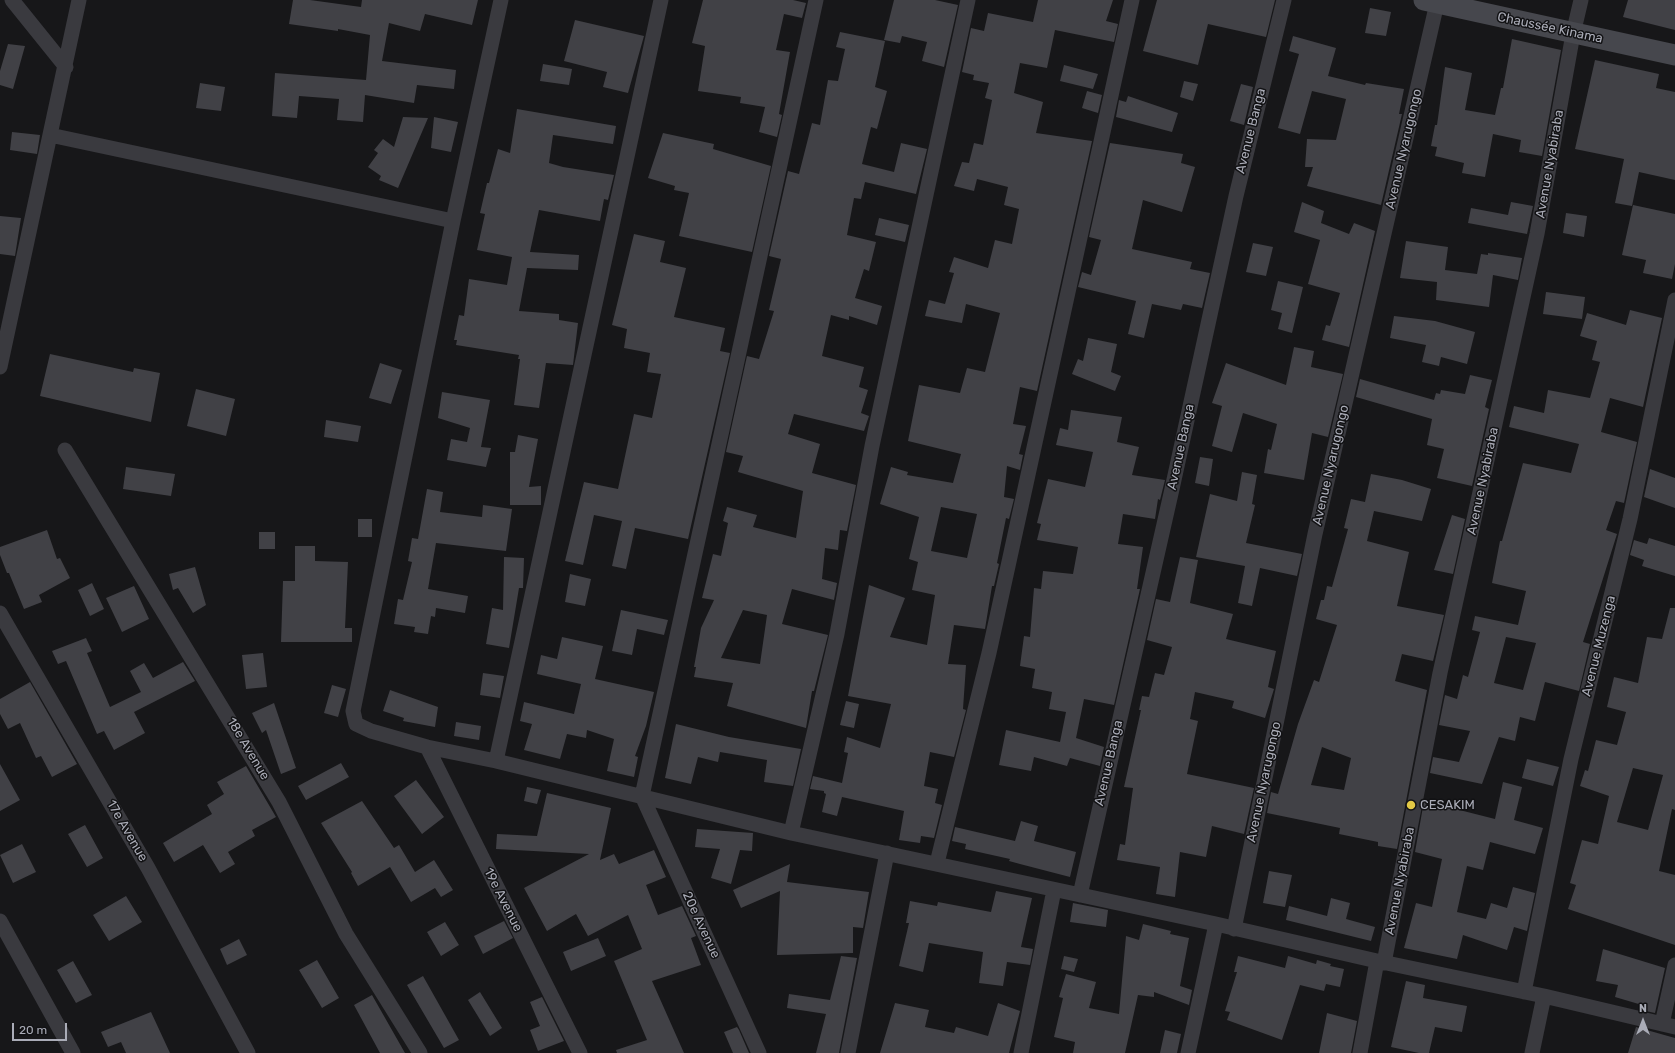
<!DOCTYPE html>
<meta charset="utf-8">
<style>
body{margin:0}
#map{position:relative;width:1675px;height:1053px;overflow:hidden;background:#171719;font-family:Rubik,sans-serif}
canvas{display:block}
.north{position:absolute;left:1623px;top:1001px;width:40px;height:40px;-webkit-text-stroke:3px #121214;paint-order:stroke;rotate:0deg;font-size:11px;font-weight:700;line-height:16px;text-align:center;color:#aaacb7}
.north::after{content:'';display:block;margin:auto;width:14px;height:18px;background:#aaacb7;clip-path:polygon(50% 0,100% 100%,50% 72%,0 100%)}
.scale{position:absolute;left:12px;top:1023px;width:55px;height:18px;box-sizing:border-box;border:2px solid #aaacb7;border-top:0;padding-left:5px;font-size:12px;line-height:14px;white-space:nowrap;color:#aaacb7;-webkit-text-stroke:3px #121214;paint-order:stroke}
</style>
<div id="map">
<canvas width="1675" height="1053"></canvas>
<div class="north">N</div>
<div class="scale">20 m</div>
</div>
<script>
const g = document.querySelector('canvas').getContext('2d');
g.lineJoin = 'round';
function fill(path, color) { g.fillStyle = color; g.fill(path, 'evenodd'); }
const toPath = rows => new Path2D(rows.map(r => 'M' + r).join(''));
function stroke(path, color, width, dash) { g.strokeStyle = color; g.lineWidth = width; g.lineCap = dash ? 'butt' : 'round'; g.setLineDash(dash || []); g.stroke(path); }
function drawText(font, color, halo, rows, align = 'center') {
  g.font = font + ' Rubik,sans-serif'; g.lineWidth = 3; g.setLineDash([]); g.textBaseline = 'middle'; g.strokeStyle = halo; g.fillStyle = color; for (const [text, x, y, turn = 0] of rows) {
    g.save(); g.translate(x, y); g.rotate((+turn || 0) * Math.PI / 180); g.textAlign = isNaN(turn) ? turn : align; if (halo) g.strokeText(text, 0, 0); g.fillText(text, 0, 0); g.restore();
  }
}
fill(toPath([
 [293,0,310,0,361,7,362,0,478,0,472,25,425,14,420,31,389,23,382,61,456,70,454,89,417,85,414,103,365,95,363,122,337,120,339,99,299,96,297,118,272,116,275,73,366,80,370,35,338,29,338,31,289,24],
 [703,0,793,0,806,3,802,18,784,14,776,50,790,52,779,114,782,115,777,137,759,132,765,107,740,103,741,97,698,91,705,46,692,43],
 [894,0,935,0,958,5,944,67,922,61,927,42,902,36,900,43,884,40],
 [1038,0,1113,0,1106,21,1118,24,1114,42,1055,30,1047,68,1020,63,1014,93,1043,102,1036,133,1092,141,1037,391,1020,387,1013,424,1026,426,1019,454,1023,455,1020,470,1007,466,1004,497,1014,499,1009,519,1006,518,997,563,999,564,994,586,992,586,985,629,954,625,948,664,966,665,963,709,966,710,954,757,930,752,924,786,938,789,935,803,942,805,934,838,921,836,920,843,899,840,904,811,842,797,837,816,822,812,826,794,824,793,824,791,810,789,813,776,842,783,848,753,844,752,847,737,880,748,891,704,848,696,869,585,905,598,890,637,927,645,935,595,912,590,918,562,909,559,919,517,880,504,891,467,908,472,907,475,953,483,961,454,908,441,919,385,960,393,967,368,985,372,1000,313,966,304,962,323,925,316,929,300,945,304,954,273,949,272,954,257,988,268,995,240,1012,244,1019,209,1004,205,1008,187,977,179,974,191,954,186,962,162,969,163,974,143,983,145,992,100,985,98,989,83,973,80,974,75,962,72,971,28,984,31,988,13,1033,22],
 [941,507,977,514,967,558,931,551],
 [1157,0,1275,0,1266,37,1208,24,1198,65,1143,51],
 [1628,0,1675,0,1675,30,1623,17],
 [1370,8,1391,12,1386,36,1365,33],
 [575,20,644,36,628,93,603,87,607,72,564,61],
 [840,32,885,41,875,87,887,91,877,129,871,127,862,164,894,172,901,143,927,149,916,194,865,182,861,199,854,198,847,235,876,242,869,271,864,269,855,298,882,306,877,325,849,316,849,320,831,315,822,356,864,367,859,387,868,390,861,413,869,416,864,431,794,414,788,434,820,444,812,473,856,485,847,531,840,530,838,550,825,548,822,579,837,583,834,600,792,589,782,624,828,635,814,691,812,691,806,728,727,706,733,683,694,677,696,667,694,667,701,628,714,600,702,598,713,554,721,556,728,523,723,521,727,507,757,515,753,527,796,538,803,491,738,472,743,456,726,452,747,356,759,359,774,311,769,310,781,259,769,256,788,171,799,174,812,123,820,125,828,80,838,81,845,49,836,47],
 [743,610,767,615,760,664,721,658],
 [1293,36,1336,48,1328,76,1365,85,1366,83,1404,89,1399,114,1402,114,1381,205,1307,186,1313,167,1305,167,1307,139,1336,140,1346,99,1312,91,1300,134,1278,128,1299,54,1289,51],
 [1512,39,1561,50,1542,156,1519,152,1521,140,1493,134,1485,177,1462,173,1464,163,1435,156,1437,147,1431,146,1435,125,1437,125,1445,67,1472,73,1465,110,1495,115,1501,88,1503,88],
 [8,44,25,46,13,89,0,85,0,71],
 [1595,60,1659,74,1656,88,1675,92,1675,180,1639,172,1632,206,1615,203,1624,159,1575,149],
 [543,64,572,69,569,85,540,81],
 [1064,65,1098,74,1093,89,1060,81],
 [1184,81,1198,84,1193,101,1180,97],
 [200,83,225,87,221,111,196,108],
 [1241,84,1253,87,1244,125,1230,121],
 [1087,91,1102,95,1098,113,1082,108],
 [1128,96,1178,113,1172,132,1116,117,1119,100,1126,102],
 [517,109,616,126,613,144,553,135,549,163,563,167,614,175,608,200,604,199,600,221,539,210,530,252,579,255,578,270,527,268,519,311,559,314,559,320,578,323,573,365,546,363,539,408,514,405,520,359,518,359,519,355,456,345,457,340,454,340,459,315,464,316,469,279,507,285,512,257,477,250,485,214,480,213,487,183,489,183,498,149,510,153],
 [403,117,428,118,398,188,379,180,381,176,368,167,378,153,374,150,383,139,394,147],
 [434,117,458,122,451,152,431,148],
 [12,132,40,135,37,154,10,150],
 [663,133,714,144,713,149,771,166,752,252,679,236,689,193,674,190,675,186,648,178],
 [1110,143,1183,154,1181,163,1195,167,1182,212,1143,200,1132,249,1192,262,1190,269,1210,273,1202,308,1183,304,1181,310,1152,304,1144,338,1128,334,1136,301,1078,287,1082,272,1091,275,1101,240,1089,237],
 [1302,202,1324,211,1321,223,1349,234,1354,223,1375,231,1349,347,1322,340,1326,325,1330,326,1340,293,1308,284,1320,240,1294,232],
 [1511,202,1533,206,1527,234,1468,223,1471,208,1508,215],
 [1633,205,1675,214,1675,264,1672,279,1643,273,1646,260,1622,255],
 [1566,213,1587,216,1584,237,1563,233],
 [0,216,21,218,15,256,0,254],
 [879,218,909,225,905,242,875,235],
 [634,234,665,241,660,262,686,268,674,317,725,328,720,351,730,353,688,539,635,528,626,569,612,566,622,521,594,515,583,565,565,561,584,482,618,489,634,414,652,418,661,374,647,372,650,353,624,348,627,329,612,325],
 [1406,241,1448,247,1445,270,1477,274,1481,254,1488,255,1488,253,1522,258,1518,280,1493,275,1489,307,1436,300,1437,282,1400,278],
 [1253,243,1273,247,1266,276,1246,272],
 [1278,281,1303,287,1292,333,1278,329,1282,313,1271,310],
 [1546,292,1585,297,1582,319,1543,314],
 [1630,310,1662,318,1643,407,1610,398,1601,432,1637,442,1624,503,1616,501,1606,530,1617,534,1583,642,1590,644,1579,691,1545,682,1535,721,1520,717,1515,741,1499,737,1482,784,1430,773,1433,757,1459,762,1470,731,1439,725,1445,695,1457,699,1463,675,1468,677,1480,632,1472,630,1475,616,1518,625,1526,591,1492,583,1500,541,1502,541,1523,463,1571,473,1579,444,1509,427,1514,406,1544,413,1548,390,1590,398,1600,362,1592,360,1597,341,1580,336,1587,313,1626,325],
 [1506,637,1536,643,1523,690,1494,683],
 [1394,316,1435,321,1475,332,1467,364,1441,357,1439,366,1422,362,1426,345,1390,338],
 [1088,338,1117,344,1111,372,1121,376,1115,391,1072,374,1078,359,1083,361],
 [1294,347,1314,351,1311,367,1343,374,1328,437,1312,433,1304,480,1264,473,1268,449,1271,450,1277,424,1243,413,1232,452,1212,446,1222,406,1212,403,1226,363,1286,385],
 [50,354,133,372,134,368,160,373,151,422,40,396],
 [380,363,402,370,391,404,369,398],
 [1470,375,1492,380,1485,407,1489,409,1472,486,1437,478,1444,449,1427,445,1432,419,1356,397,1360,379,1434,400,1436,393,1440,394,1441,390,1465,394],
 [196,389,235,399,226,436,187,426],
 [442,392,490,400,481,447,491,448,486,467,447,460,451,439,467,442,470,428,438,418],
 [1071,410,1122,417,1117,442,1139,447,1132,475,1165,480,1160,500,1158,499,1155,519,1123,514,1118,544,1143,547,1137,589,1140,589,1114,705,1084,699,1076,738,1104,747,1100,766,1070,758,1067,766,1034,757,1031,771,999,765,1006,730,1060,742,1066,712,1049,709,1052,692,1032,688,1035,669,1020,666,1024,636,1030,637,1034,588,1041,589,1043,571,1073,574,1078,547,1037,540,1041,524,1037,523,1048,479,1085,487,1093,452,1056,445,1060,428,1068,430],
 [326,420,361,426,358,442,324,437],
 [518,435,538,439,529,487,541,486,541,505,510,505,510,452,515,452],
 [1200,457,1213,459,1209,486,1195,483],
 [126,467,175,474,171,496,123,489],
 [1650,469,1675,478,1675,508,1644,497],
 [1242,472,1257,475,1252,504,1255,505,1246,543,1302,554,1297,576,1260,568,1252,606,1238,603,1245,566,1196,557,1210,494,1237,501],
 [1371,474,1402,480,1431,489,1422,521,1374,511,1367,541,1409,552,1397,606,1444,615,1433,661,1402,654,1395,681,1427,690,1397,849,1378,846,1378,842,1339,834,1340,828,1267,813,1271,792,1278,794,1298,724,1314,680,1319,682,1337,625,1316,619,1321,600,1324,600,1327,586,1332,587,1348,529,1344,528,1351,499,1365,502],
 [1322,747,1351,758,1344,790,1311,785],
 [427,489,443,492,440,512,482,517,483,505,512,509,506,551,436,543,428,589,468,596,465,613,436,608,435,617,431,616,428,634,414,632,415,627,394,624,398,599,403,600,412,562,408,561,412,538,418,539],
 [1452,515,1465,519,1453,574,1434,570],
 [358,519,372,519,372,537,358,537],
 [47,530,57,559,60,558,70,578,39,595,42,602,24,609,9,573,7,573,0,555,0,547],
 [259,532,275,532,275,549,259,549],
 [1649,538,1675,546,1675,576,1642,566,1644,560,1630,555,1634,540,1647,544],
 [295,546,315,546,315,561,348,562,345,628,352,628,352,642,281,642,283,581,295,581],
 [504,557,524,558,523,588,519,588,509,648,486,644,492,608,503,610],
 [1180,557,1198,560,1190,603,1233,614,1226,639,1276,651,1268,687,1274,689,1265,718,1232,708,1234,701,1195,692,1190,719,1198,721,1187,774,1254,788,1244,834,1212,826,1206,857,1180,852,1175,897,1156,894,1160,867,1117,860,1120,844,1125,845,1133,788,1124,787,1141,710,1139,710,1142,696,1149,697,1155,673,1164,675,1172,647,1147,640,1156,599,1170,602],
 [195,567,206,605,193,613,178,588,173,590,169,574],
 [570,574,591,579,585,606,565,602],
 [92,583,104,609,90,616,78,590],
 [134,586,149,619,122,632,106,598],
 [1670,608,1675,608,1675,810,1672,809,1659,871,1675,875,1675,945,1568,909,1576,885,1570,883,1582,840,1598,844,1609,796,1580,786,1585,770,1588,771,1596,740,1617,745,1626,712,1607,707,1614,677,1638,683,1647,637,1662,639],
 [1633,768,1663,775,1648,830,1617,822],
 [621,610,668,620,664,635,637,629,632,655,612,651],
 [562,637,603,646,595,679,654,692,646,726,635,756,638,757,634,777,607,771,614,739,587,730,586,738,567,734,560,759,524,750,532,724,520,721,524,702,574,714,581,684,537,674,541,655,557,659],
 [86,638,92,651,87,653,110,707,141,692,130,671,144,663,153,678,183,662,195,681,134,712,145,733,114,750,104,731,97,734,66,661,58,664,52,651],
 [263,653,267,687,246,689,242,655],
 [483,673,504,676,500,698,480,695],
 [30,682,77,764,52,777,41,756,36,758,20,723,8,729,0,714,0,699],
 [332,685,346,689,338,717,324,713],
 [390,690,438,707,435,727,403,721,404,718,383,711],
 [846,701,859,704,854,728,840,725],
 [274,703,296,768,281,774,266,730,262,733,252,713],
 [456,722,481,726,479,740,454,736],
 [676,724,729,737,801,749,793,786,764,782,767,760,720,752,718,762,698,757,691,784,665,778],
 [1527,759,1559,767,1553,786,1522,778],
 [341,763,349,777,306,800,298,786],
 [0,764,20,800,0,811],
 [246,766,276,817,252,830,255,836,228,852,235,864,220,873,203,845,174,862,163,843,212,814,207,805,224,794,217,782],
 [416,780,444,817,422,834,394,796],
 [1503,782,1522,787,1514,820,1543,828,1535,854,1490,842,1483,870,1467,866,1457,912,1486,919,1491,903,1507,908,1513,887,1535,893,1527,931,1514,927,1507,950,1463,935,1457,959,1404,948,1416,903,1432,907,1442,859,1415,852,1424,801,1495,819],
 [527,787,541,790,537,804,524,801],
 [547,793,611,808,600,860,614,854,619,864,654,850,666,877,646,885,658,915,682,906,696,936,691,938,701,965,652,981,684,1053,617,1053,616,1050,647,1040,614,961,642,949,628,915,588,936,576,914,547,931,524,888,589,854,496,849,497,834,537,836],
 [362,801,394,848,399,845,415,872,434,860,453,890,441,897,435,888,411,902,390,867,358,886,351,873,352,872,321,823],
 [1021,821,1038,826,1034,841,1076,852,1070,877,1020,864,1009,861,1010,859,965,849,966,844,952,841,955,827,1015,841],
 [85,825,103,858,87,867,68,834],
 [697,829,753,833,752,851,740,850,731,884,711,878,720,849,695,847],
 [22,844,36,872,13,883,0,855],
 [790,864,787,882,869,892,863,928,853,927,853,953,777,955,780,891,741,908,733,890],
 [1269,871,1292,875,1285,907,1263,903],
 [996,891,1032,898,1021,947,1033,949,1030,965,1007,962,1003,986,979,983,983,952,929,943,923,972,899,966,909,923,906,923,910,901,937,906,938,902,991,912],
 [126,896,142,922,109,941,93,915],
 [1331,898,1350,903,1346,919,1375,927,1371,941,1286,920,1289,906,1327,916],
 [1073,903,1108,910,1106,927,1070,922],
 [504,921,513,938,483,954,474,936],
 [445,922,459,945,441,956,427,932],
 [1143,924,1171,931,1170,934,1189,938,1180,986,1192,990,1189,1005,1154,992,1154,997,1138,995,1125,1053,1073,1053,1075,1042,1054,1037,1063,998,1059,997,1066,974,1096,982,1089,1008,1119,1014,1126,936,1139,940],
 [598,938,606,956,571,971,563,952],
 [239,939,247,955,227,965,220,949],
 [1603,949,1665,968,1655,1013,1641,1010,1642,1005,1615,997,1618,985,1596,981],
 [841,956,857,958,839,1053,816,1053,826,1014,787,1008,789,994,830,1000],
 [1064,956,1078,959,1074,972,1061,969],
 [1238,956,1285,968,1288,956,1316,964,1317,960,1331,964,1330,966,1344,969,1340,987,1326,984,1324,991,1300,985,1282,1040,1227,1020,1230,1012,1225,1011,1237,972,1234,972],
 [317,960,339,998,322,1008,299,970],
 [73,961,92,995,76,1003,57,970],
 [423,976,459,1040,444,1048,407,985],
 [1406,981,1425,985,1423,998,1467,1006,1462,1032,1435,1027,1429,1053,1419,1053,1391,1047],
 [480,992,502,1028,490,1036,468,1000],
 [372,995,405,1053,380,1053,354,1005],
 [542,997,564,1041,538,1051,530,1030,540,1026,530,1002],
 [895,1003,929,1010,925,1027,954,1033,956,1027,988,1036,998,1003,1020,1011,1009,1053,880,1053],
 [151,1012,170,1053,126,1053,121,1042,108,1047,101,1032],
 [1327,1013,1357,1021,1351,1053,1319,1053],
 [737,1027,739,1030,749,1053,733,1053,724,1032],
 [1636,1027,1675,1038,1675,1053,1628,1053],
 [1165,1030,1181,1034,1177,1053,1160,1053]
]), '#414146');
stroke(toPath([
 [12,0,66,67],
 [501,0,453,221,353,711,356,724,371,731,427,747,496,761,791,833,1216,924,1377,961,1544,996,1675,1027],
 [50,135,453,221],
 [0,367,79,0],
 [65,450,279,802,346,934,420,1053],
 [0,613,148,868,248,1053],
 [427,747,580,1053],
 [496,761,661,0],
 [791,833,837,634,872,446,968,0],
 [937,863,989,653,1132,0],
 [1080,895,1172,489,1236,196,1284,0],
 [0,921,73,1053],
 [1234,929,1315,534,1437,3],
 [1384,963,1440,673,1537,234,1573,34,1581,0],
 [1524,992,1571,759,1630,519,1675,300],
 [1662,1024,1675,965],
 [759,1053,642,796,816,0],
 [848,1053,887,853],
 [1021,1053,1054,890],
 [1188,1053,1216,924],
 [1360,1053,1377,961],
 [1532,1053,1544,996]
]), '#3a3a3f', 15);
stroke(toPath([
 [1424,0,1675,55]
]), '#46474d', 21);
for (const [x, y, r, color] of [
 [1411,805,5,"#e2c845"]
]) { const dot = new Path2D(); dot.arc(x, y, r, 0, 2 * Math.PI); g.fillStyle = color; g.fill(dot); stroke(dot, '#121214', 1.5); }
drawText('13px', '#aaacb7', '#121214', [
 ["Chaussée Kinama",1550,28,12],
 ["Avenue Banga",1251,131,-76],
 ["Avenue Nyarugongo",1404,149,-77],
 ["Avenue Nyabiraba",1550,164,-80],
 ["Avenue Banga",1181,447,-78],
 ["Avenue Nyarugongo",1331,465,-77],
 ["Avenue Nyabiraba",1483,481,-78],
 ["Avenue Muzenga",1599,646,-76],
 ["18e Avenue",248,749,59],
 ["Avenue Banga",1109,763,-77],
 ["Avenue Nyarugongo",1264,782,-78],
 ["17e Avenue",127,831,60],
 ["Avenue Nyabiraba",1400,881,-79],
 ["19e Avenue",503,900,63],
 ["20e Avenue",701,925,65]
]);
drawText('13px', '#aaacb7', '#121214', [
 ["CESAKIM",1420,805]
], 'left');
</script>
